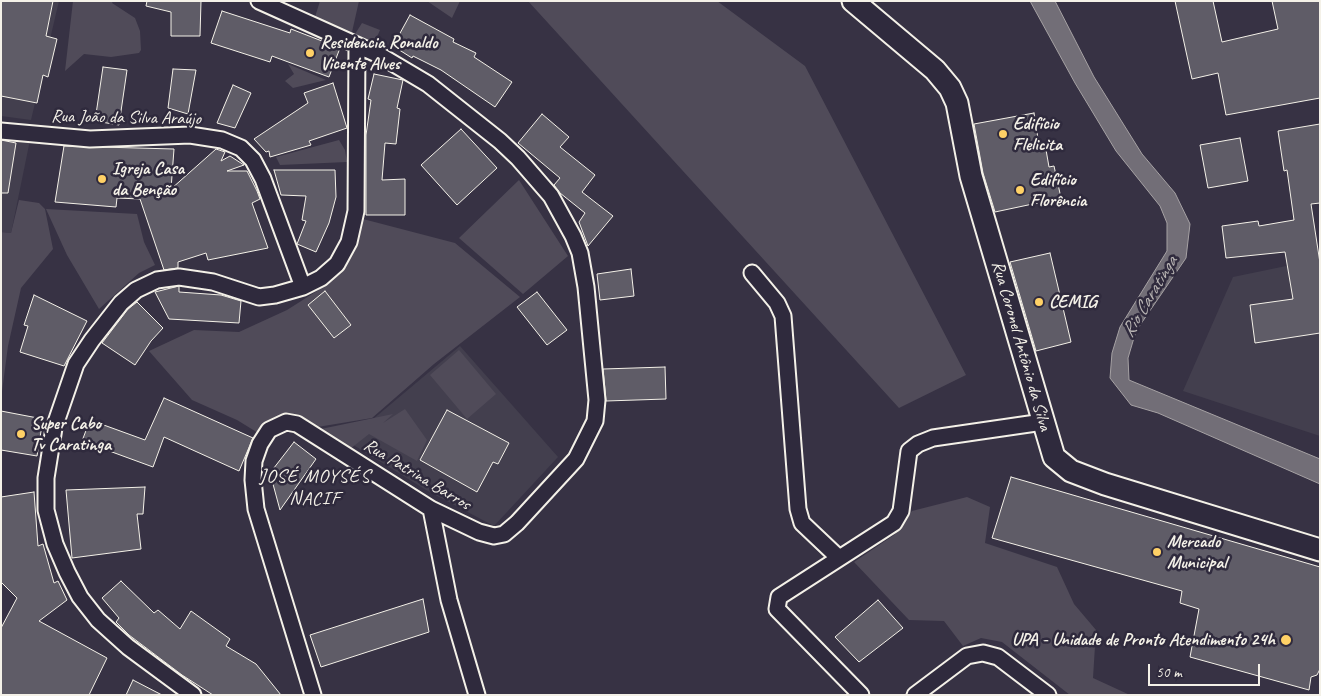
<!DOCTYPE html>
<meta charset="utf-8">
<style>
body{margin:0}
#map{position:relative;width:1321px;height:696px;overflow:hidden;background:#373244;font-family:Caveat,sans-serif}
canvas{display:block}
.frame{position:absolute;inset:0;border:2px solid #f4f1e8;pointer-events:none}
.scale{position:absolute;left:1148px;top:664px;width:112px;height:22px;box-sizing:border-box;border:2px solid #f4f1e8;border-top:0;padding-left:6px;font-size:15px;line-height:18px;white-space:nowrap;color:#f4f1e8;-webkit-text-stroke:4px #2f2a3d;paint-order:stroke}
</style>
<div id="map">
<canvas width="1321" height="696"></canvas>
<div class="frame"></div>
<div class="scale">50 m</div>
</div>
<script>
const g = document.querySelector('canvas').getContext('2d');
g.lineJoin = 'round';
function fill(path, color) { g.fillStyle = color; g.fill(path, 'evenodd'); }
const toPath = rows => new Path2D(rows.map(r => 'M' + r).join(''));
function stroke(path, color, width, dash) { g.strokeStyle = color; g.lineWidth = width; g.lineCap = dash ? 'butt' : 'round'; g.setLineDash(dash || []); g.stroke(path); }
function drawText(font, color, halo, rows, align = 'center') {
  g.font = font + ' Caveat,sans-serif'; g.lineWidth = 5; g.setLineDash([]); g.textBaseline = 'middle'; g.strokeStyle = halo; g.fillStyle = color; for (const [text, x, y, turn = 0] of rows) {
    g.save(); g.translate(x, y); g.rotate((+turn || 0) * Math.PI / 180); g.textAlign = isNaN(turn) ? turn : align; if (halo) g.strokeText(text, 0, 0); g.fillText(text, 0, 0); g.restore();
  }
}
fill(toPath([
 [1,1,59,1,31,120,1,116],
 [1,135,30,140,11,233,1,232],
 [1320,259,1320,436,1183,391,1233,277],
 [460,346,558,457,494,526,426,490,347,441]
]), '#433f4e');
fill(toPath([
 [73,1,113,1,112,3,135,18,140,31,141,50,139,53,111,57,84,54,65,71],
 [320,1,359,1,352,32,315,17],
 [427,1,460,1,452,18],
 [528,1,717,1,805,66,966,375,899,408],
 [362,23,380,30,370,53,350,42],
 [288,64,326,80,293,88,285,81,294,74],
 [339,140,345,150,347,162,280,165,276,157],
 [519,180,568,256,523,294,459,238],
 [19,200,39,203,45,209,53,249,21,288,8,346,1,399,1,232,11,233],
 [46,209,137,214,144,242,155,265,139,273,99,309,67,255],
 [363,219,455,243,520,297,434,364,372,418,263,436,237,420,192,400,149,351,194,330,239,332,287,310,317,291,346,267],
 [459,350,496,394,467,419,430,375],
 [405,409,427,440,417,461,369,434,350,449,316,430,393,414,383,423],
 [967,497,990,507,985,543,1057,567,1074,604,1096,630,1093,678,1130,695,1070,695,1002,642,981,638,963,646,944,621,909,620,854,562,894,535,912,511]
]), '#504b59');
const water = toPath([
 [1030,1,1055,1,1094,77,1142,154,1175,193,1190,224,1186,258,1136,331,1128,358,1129,380,1320,459,1320,484,1158,413,1131,405,1110,378,1112,353,1120,327,1167,251,1167,223,1160,206,1116,151,1075,83,1030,1]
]);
fill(water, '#726e77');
stroke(water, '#a6a2a4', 1);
const building = toPath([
 [1,1,53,1,46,36,57,39,48,77,43,75,37,103,1,96,1,1],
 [147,1,201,1,200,36,171,36,171,12,146,6,147,1],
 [1175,1,1213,1,1222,42,1278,29,1272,1,1320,1,1320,98,1226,115,1218,73,1192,79,1175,1],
 [222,11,290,33,291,29,340,48,329,77,272,56,270,62,211,43,222,11],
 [410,15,454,39,453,42,476,53,474,57,512,82,495,107,441,70,413,56,412,58,393,46,410,15],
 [103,67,127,70,119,125,95,121,103,67],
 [173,69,196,70,188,114,168,108,173,69],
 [374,74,403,80,397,108,400,109,396,144,385,143,382,180,405,179,405,215,366,215,366,135,371,100,368,99,374,74],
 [333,83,347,128,309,141,311,145,270,157,269,151,266,152,254,139,308,103,304,93,333,83],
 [233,85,251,93,235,128,217,123,233,85],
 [1034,113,1039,145,1045,144,1049,167,1054,166,1061,198,995,212,983,173,974,124,1034,113],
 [542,114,569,137,560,147,595,175,582,192,613,216,588,246,579,222,585,213,560,193,554,185,560,178,518,143,542,114],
 [1320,124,1320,203,1311,204,1320,263,1320,333,1255,343,1250,305,1293,299,1285,252,1226,258,1222,226,1258,221,1259,226,1294,220,1287,170,1284,171,1278,131,1320,124],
 [461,129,497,168,457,205,421,165,461,129],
 [1240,138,1248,181,1208,188,1200,145,1240,138],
 [1,140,16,143,8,193,1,193,1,140],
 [64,146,174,149,171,189,216,149,225,152,221,161,230,156,244,165,227,171,247,171,257,191,260,199,252,203,268,248,208,260,206,253,178,262,178,268,164,270,140,199,117,198,116,207,55,202,64,146],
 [274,170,335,170,336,197,329,223,316,252,297,244,306,221,302,220,306,196,281,195,274,170],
 [1050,253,1071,342,1036,351,1010,262,1050,253],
 [631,269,634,296,600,300,597,274,631,269],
 [179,286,179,292,221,295,241,301,239,323,169,319,155,292,179,286],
 [325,291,351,325,334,338,308,305,325,291],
 [537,292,567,330,547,345,517,307,537,292],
 [34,295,87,321,64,366,20,352,28,326,24,325,34,295],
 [137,302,163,328,151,341,135,365,102,343,128,309,137,302],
 [665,367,666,399,606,401,603,369,665,367],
 [164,398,253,438,239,471,164,437,153,467,82,441,90,420,145,440,164,398],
 [447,410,509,443,498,464,493,462,477,492,420,460,447,410],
 [1,411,43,419,37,456,1,450,1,411],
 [294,442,316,459,280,510,270,473,294,442],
 [1011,477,1320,567,1320,669,1317,675,1311,677,1309,690,1190,657,1199,609,1180,603,1182,591,992,538,1011,477],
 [145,487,143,514,137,514,141,549,72,558,66,490,145,487],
 [34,492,38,546,43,544,54,583,58,581,67,600,39,621,107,658,89,695,1,695,1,628,17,598,1,582,1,497,34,492],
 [121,581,154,613,158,610,180,629,191,611,230,639,226,646,256,664,281,695,213,695,182,675,129,635,116,622,119,618,102,598,121,581],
 [423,599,429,632,321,667,310,635,423,599],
 [878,600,903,628,859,662,835,637,878,600],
 [133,680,162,695,126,695,133,680]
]);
fill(building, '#5f5c67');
stroke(building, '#f4f1e8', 1);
const street = toPath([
 [259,1,379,55,428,84,500,141,518,158,551,196,573,236,580,253,586,287,597,400,595,421,576,459,517,523,504,534,494,536,479,532,431,509,297,424,286,422,269,430,260,444,254,461,253,480,256,509,313,695],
 [1,131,90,139,190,135,222,140,241,148,253,160,263,179,303,287,275,295,259,297,213,282,179,277,157,280,136,290,121,303,92,340,76,364,54,428,46,478,46,510,55,544,67,572,80,597,98,620,128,647,193,695],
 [752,273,777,303,783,316,798,509,802,523,839,558],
 [303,287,321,278,337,264,349,242,356,211,357,45],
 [431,509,449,600,477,695],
 [861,695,777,609,779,597,894,523,901,511,909,451,918,444,933,438,1043,422],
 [915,695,967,656,983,653,998,657,1048,695]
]);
const secondary = toPath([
 [853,1,935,70,950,88,957,103,971,176,1054,457,1071,471,1105,484,1320,550]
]);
stroke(street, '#f4f1e8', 19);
stroke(secondary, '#f4f1e8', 25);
stroke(street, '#2f2a3d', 15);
stroke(secondary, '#2f2a3d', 21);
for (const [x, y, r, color] of [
 [310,53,5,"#ffd166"],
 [1003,134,5,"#ffd166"],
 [102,179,5,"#ffd166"],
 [1020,190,5,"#ffd166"],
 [1039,302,5,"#ffd166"],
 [21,434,5,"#ffd166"],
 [1157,552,5,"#ffd166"],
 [1286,640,6,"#ffd166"]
]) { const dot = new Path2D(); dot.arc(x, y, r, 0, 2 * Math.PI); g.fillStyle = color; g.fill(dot); stroke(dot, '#2f2a3d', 2); }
drawText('bold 18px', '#f4f1e8', '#2f2a3d', [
 ["Residencia Ronaldo",320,43],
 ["Vicente Alves",320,64],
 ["Edifício",1013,124],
 ["Flelicita",1013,145],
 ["Igreja Casa",112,169],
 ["da Benção",112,190],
 ["Edifício",1030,180],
 ["Florência",1030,201],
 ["CEMIG",1049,302],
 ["Super Cabo",31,424],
 ["Tv Caratinga",31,445],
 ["Mercado",1167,542],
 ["Municipal",1167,563],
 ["UPA - Unidade de Pronto Atendimento 24h",1275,640,"right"]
], 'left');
drawText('18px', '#f4f1e8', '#2f2a3d', [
 ["Rua João da Silva Araújo",126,118,1],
 ["Rua Coronel Antônio da Silva",1021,346,74],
 ["Rua Patrina Barros",417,475,31]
]);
drawText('italic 19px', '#bab6b5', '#2f2a3d', [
 ["Rio Caratinga",1150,297,-59]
]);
g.letterSpacing = '1px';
drawText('19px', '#f4f1e8', '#2f2a3d', [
 ["JOSÉ MOYSÉS",315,477],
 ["NACIF",315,499]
]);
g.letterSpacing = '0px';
</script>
